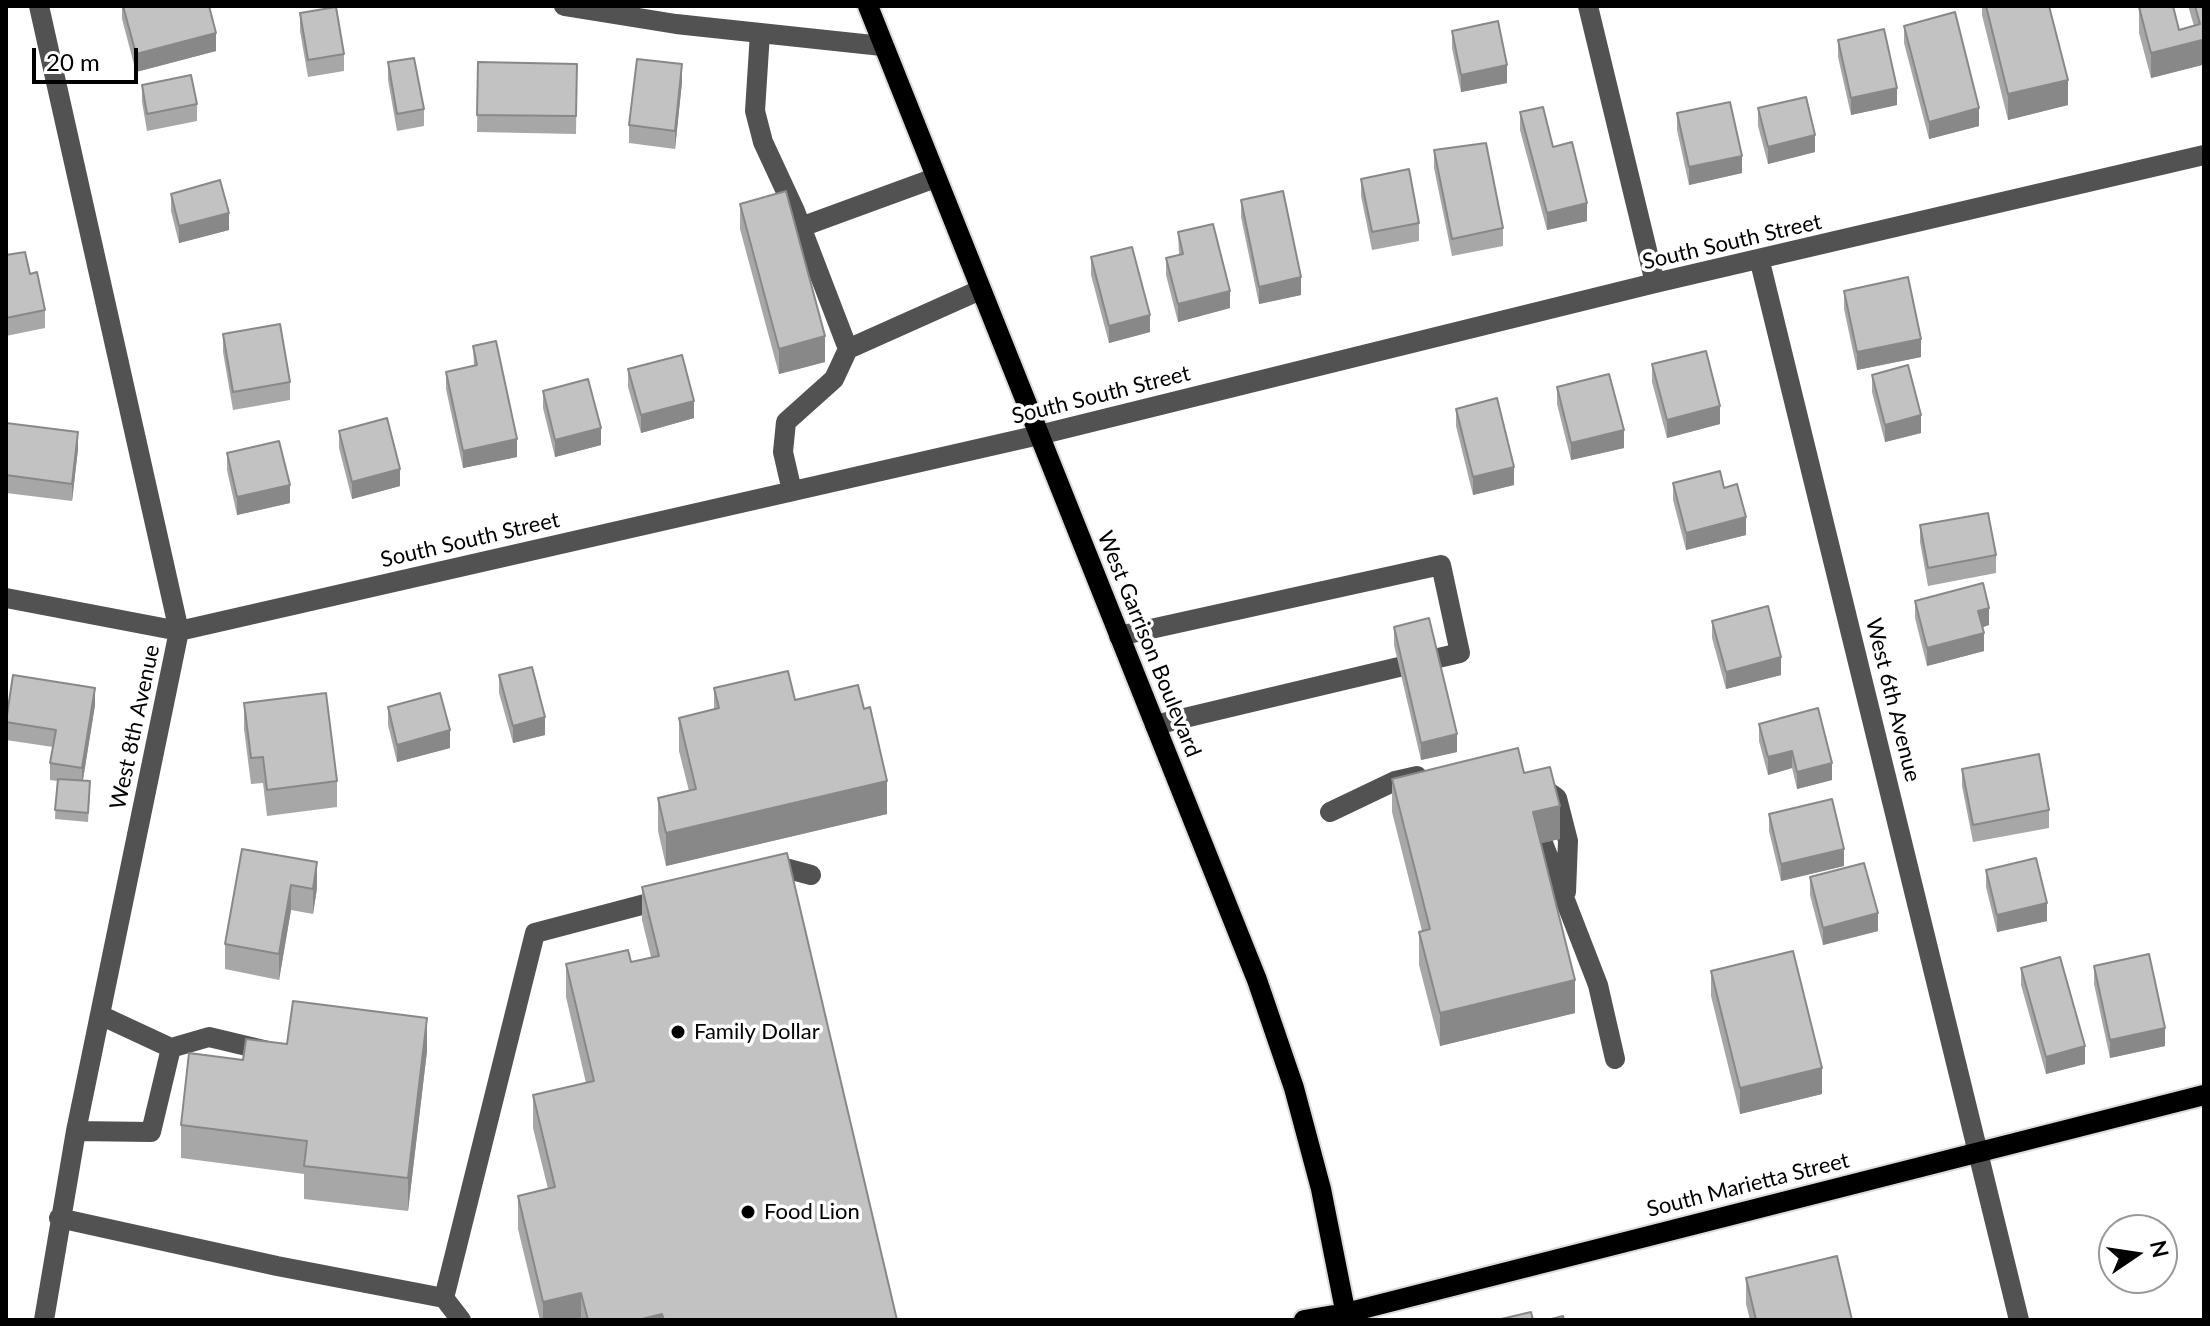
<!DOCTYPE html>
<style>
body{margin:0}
#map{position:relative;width:2210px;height:1326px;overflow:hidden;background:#fff;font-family:Lato,sans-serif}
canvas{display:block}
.frame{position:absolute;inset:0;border:8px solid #000;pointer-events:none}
.north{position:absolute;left:2098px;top:1214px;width:80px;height:80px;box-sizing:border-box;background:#fff;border:2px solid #999;border-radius:50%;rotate:77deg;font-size:22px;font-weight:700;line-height:32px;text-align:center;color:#000}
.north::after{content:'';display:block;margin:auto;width:28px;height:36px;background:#000;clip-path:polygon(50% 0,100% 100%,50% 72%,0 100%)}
.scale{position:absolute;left:32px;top:48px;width:106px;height:36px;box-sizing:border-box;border:4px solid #000;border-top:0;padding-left:10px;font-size:24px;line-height:28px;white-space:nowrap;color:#000;-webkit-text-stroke:6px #fff;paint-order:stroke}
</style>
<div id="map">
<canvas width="2210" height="1326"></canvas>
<div class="frame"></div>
<div class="north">N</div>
<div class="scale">20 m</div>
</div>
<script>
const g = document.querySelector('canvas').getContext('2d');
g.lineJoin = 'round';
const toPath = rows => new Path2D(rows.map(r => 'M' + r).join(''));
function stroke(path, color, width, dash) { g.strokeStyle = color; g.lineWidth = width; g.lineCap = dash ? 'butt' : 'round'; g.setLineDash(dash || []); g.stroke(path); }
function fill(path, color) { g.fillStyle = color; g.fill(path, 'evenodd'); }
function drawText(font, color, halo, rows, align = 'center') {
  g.font = font + ' Lato,sans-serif'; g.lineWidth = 7; g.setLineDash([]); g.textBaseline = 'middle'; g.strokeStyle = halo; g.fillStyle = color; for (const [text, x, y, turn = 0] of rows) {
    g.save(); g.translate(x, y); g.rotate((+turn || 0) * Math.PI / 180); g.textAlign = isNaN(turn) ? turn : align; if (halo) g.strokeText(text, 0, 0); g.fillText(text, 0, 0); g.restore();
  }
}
const major = toPath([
 [868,6,1257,980,1294,1088,1321,1189,1347,1320],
 [1304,1320,1346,1313,2204,1095]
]);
stroke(major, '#dbdbdb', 24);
stroke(toPath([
 [39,6,179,631,76,1131,44,1320],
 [564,6,676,24,882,46],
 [1588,6,1655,283],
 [760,33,755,111,763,142,795,211,848,349,834,379,786,422,783,452,792,491],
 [801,227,935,178],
 [1760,262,2019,1320],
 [848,349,980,290],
 [6,598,179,631,1039,435,1655,283,2204,155],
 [1119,636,1441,565,1460,653,1434,659],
 [1155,725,1399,667],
 [1546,790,1557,798,1568,841,1566,892],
 [1330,812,1395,781,1417,776],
 [1543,843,1598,985,1615,1059],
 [765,873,785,868,811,875],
 [171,1048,209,1037,272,1052],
 [76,1131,151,1132,171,1048,100,1015],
 [59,1218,277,1266,444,1298],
 [461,1320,444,1298,535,933,668,898]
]), '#525252', 20);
stroke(major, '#000', 20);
fill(toPath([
 [122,6,209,6,216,51,136,72,122,19],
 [1982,6,2049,6,2068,105,2008,120,1982,15],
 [2188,6,2204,6,2204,72,2202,65,2151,78,2139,33,2139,7,2179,30,2194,26],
 [300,13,344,54,344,71,308,77,300,31],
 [1904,26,1979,126,1929,139,1904,43],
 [1452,31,1507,83,1461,92,1452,48],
 [1838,40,1897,105,1851,115,1838,57],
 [388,62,424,109,424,126,397,131,388,80],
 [478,62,577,64,576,134,477,132],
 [682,82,675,149,629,143,629,125],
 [142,85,197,104,197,121,147,131,142,102],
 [1758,108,1815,152,1768,164,1758,126],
 [1520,112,1587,221,1547,230,1520,130],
 [1677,113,1742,173,1689,185,1677,130],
 [1434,150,1503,228,1503,246,1452,256,1434,168],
 [1361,179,1419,223,1419,241,1372,250,1361,196],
 [171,194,229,230,179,243,171,211],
 [1241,200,1301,295,1259,304,1241,217],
 [740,204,825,362,779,374,740,229],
 [1178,232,1230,308,1178,322,1166,275,1166,258,1179,255],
 [6,255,30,274,45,310,45,328,6,336],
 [1091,257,1150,332,1109,343,1091,275],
 [1844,291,1921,357,1857,370,1844,309],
 [223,334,290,382,290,400,233,410,223,352],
 [473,346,517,457,463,468,446,389,446,372,474,366],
 [1652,364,1720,424,1667,438,1652,382],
 [628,369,694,418,641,433,628,387],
 [1872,375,1921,433,1885,442,1872,392],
 [1557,387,1624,448,1571,460,1557,404],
 [543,391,601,445,555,457,543,408],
 [1456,409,1514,485,1473,495,1456,426],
 [6,423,78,449,72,501,6,493],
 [339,431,400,486,352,499,339,448],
 [227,453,290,503,237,515,227,470],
 [1673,483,1746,535,1686,550,1673,500],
 [1920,525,1996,555,1996,573,1928,586,1920,542],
 [1915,601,1989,625,1982,627,1984,651,1927,666,1915,618],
 [1712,621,1781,675,1726,689,1712,638],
 [1394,627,1457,752,1421,760,1394,645],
 [499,675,545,735,513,743,499,693],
 [714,688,864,709,887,814,666,866,658,831,658,798,689,791,679,751,679,718,714,709],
 [244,703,337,781,337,807,267,816,263,783,251,784,244,729],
 [95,705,83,780,90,790,88,822,55,819,57,781,50,780,50,763,53,747,6,740,6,717],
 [388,707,450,748,397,762,388,725],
 [1759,724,1832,780,1797,789,1792,768,1768,775,1759,741],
 [1962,769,2049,810,2049,828,1973,842,1962,786],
 [1524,773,1560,839,1541,843,1575,1013,1440,1046,1419,965,1419,932,1422,931,1392,812,1392,779],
 [1769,814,1844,866,1781,881,1769,831],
 [242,849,317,888,313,914,291,910,279,980,225,969,225,944],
 [1986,870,2047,921,1997,932,1986,887],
 [1810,877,1878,931,1823,945,1810,895],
 [642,887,897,1320,540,1320,518,1229,518,1196,548,1189,533,1128,533,1095,586,1083,566,997,566,964,631,962,651,957,642,920],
 [2094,966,2165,1046,2110,1058,2094,984],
 [2021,968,2085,1064,2046,1074,2021,985],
 [1711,971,1822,1094,1740,1114,1711,996],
 [287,1044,427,1051,408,1211,304,1199,304,1174,181,1158,181,1125,243,1060],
 [1746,1278,1852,1320,1750,1320,1746,1304]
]), '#a7a7a7');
fill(toPath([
 [216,33,216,51,136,72,136,54],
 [2202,40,2202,65,2151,78,2151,53],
 [682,64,682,82,675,149,675,131],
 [1507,65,1507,83,1461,92,1461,75],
 [2068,80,2068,105,2008,120,2008,94],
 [1897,88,1897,105,1851,115,1851,98],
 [1979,108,1979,126,1929,139,1929,122],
 [1815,135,1815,152,1768,164,1768,147],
 [1742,156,1742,173,1689,185,1689,167],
 [1587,203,1587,221,1547,230,1547,213],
 [229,213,229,230,179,243,179,226],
 [1301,277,1301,295,1259,304,1259,287],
 [1230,291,1230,308,1178,322,1178,304],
 [1150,315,1150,332,1109,343,1109,326],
 [825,336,825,362,779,374,779,349],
 [1921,339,1921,357,1857,370,1857,352],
 [694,401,694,418,641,433,641,415],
 [1720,406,1720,424,1667,438,1667,420],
 [1921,415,1921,433,1885,442,1885,425],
 [601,428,601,445,555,457,555,440],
 [1624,430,1624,448,1571,460,1571,443],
 [78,432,78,449,72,501,72,484],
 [517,439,517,457,463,468,463,451],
 [1514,467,1514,485,1473,495,1473,477],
 [400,469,400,486,352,499,352,482],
 [290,485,290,503,237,515,237,497],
 [1746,517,1746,535,1686,550,1686,533],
 [1989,608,1989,625,1978,629,1978,611],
 [1984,633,1984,651,1927,666,1927,648],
 [1781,657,1781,675,1726,689,1726,672],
 [95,688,95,705,82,785,82,768],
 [545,717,545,735,513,743,513,726],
 [450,730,450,748,397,762,397,745],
 [1457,734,1457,752,1421,760,1421,743],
 [1792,751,1792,768,1768,775,1768,757],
 [1832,763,1832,780,1797,789,1797,772],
 [887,781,887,814,666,866,666,833],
 [1560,806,1560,839,1533,845,1533,812],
 [1844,849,1844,866,1781,881,1781,864],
 [317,862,317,888,313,914,313,889],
 [291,885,291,910,279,980,279,954],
 [2047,903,2047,921,1997,932,1997,915],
 [1878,913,1878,931,1823,945,1823,928],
 [1575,980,1575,1013,1440,1046,1440,1013],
 [427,1018,427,1051,408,1211,408,1178],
 [2165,1028,2165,1046,2110,1058,2110,1040],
 [2085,1046,2085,1064,2046,1074,2046,1057],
 [1822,1068,1822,1094,1740,1114,1740,1088],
 [581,1293,581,1320,543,1320,543,1302],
 [662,1314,662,1320,638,1320]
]), '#888');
const building = toPath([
 [123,6,209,6,216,33,136,54,123,6],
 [1986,6,2049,6,2068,80,2008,94,1986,6],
 [2143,6,2173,6,2179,30,2200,24,2195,6,2204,6,2204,47,2202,40,2151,53,2139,7,2143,6],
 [336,7,344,54,308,60,300,13,336,7],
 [1955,12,1979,108,1929,122,1904,26,1955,12],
 [1498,21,1507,65,1461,75,1452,31,1498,21],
 [1884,29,1897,88,1851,98,1838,40,1884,29],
 [414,58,424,109,397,114,388,62,414,58],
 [637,59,682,64,675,131,629,125,637,59],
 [478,62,577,64,576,116,477,115,478,62],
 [191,75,197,104,147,114,142,85,191,75],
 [1806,97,1815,135,1768,147,1758,108,1806,97],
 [1730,102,1742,156,1689,167,1677,113,1730,102],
 [1543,107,1553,147,1572,142,1587,203,1547,213,1520,112,1543,107],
 [1486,143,1503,228,1452,239,1434,150,1486,143],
 [1409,169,1419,223,1372,232,1361,179,1409,169],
 [220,180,229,213,179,226,171,194,220,180],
 [786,191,825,336,779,349,740,204,786,191],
 [1283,191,1301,277,1259,287,1241,200,1283,191],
 [1213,224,1230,291,1178,304,1166,258,1183,254,1178,232,1213,224],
 [1132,247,1150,315,1109,326,1091,257,1132,247],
 [25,252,30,274,37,272,45,310,6,318,6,255,25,252],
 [1908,277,1921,339,1857,352,1844,291,1908,277],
 [280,324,290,382,233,392,223,334,280,324],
 [496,341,517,439,463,451,446,372,477,365,473,346,496,341],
 [1706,351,1720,406,1667,420,1652,364,1706,351],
 [682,355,694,401,641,415,628,369,682,355],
 [1908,365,1921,415,1885,425,1872,375,1908,365],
 [1609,374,1624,430,1571,443,1557,387,1609,374],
 [588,379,601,428,555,440,543,391,588,379],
 [1497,398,1514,467,1473,477,1456,409,1497,398],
 [387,418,400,469,352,482,339,431,387,418],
 [6,423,78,432,72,484,6,475,6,423],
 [279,441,290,485,237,497,227,453,279,441],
 [1720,471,1724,488,1737,484,1746,517,1686,533,1673,483,1720,471],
 [1988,513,1996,555,1928,568,1920,525,1988,513],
 [1983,583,1989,608,1978,611,1984,633,1927,648,1915,601,1983,583],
 [1768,606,1781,657,1726,672,1712,621,1768,606],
 [1429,618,1457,734,1421,743,1394,627,1429,618],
 [532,667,545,717,513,726,499,675,532,667],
 [788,671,795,700,858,685,864,709,870,707,887,781,666,833,658,798,696,789,679,718,719,708,714,688,788,671],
 [13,675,95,688,82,768,50,763,56,730,6,722,13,675],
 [326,693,337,781,267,790,263,757,251,758,244,703,326,693],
 [440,693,450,730,397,745,388,707,440,693],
 [1818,708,1832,763,1797,772,1792,751,1768,757,1759,724,1818,708],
 [1518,748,1524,773,1550,767,1560,806,1533,812,1575,980,1440,1013,1419,932,1430,929,1392,779,1518,748],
 [2039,754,2049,810,1973,825,1962,769,2039,754],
 [58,779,90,781,88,813,55,810,58,779],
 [1832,799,1844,849,1781,864,1769,814,1832,799],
 [242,849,317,862,313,889,291,885,279,954,225,944,242,849],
 [787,853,897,1320,664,1320,662,1314,638,1320,588,1320,581,1293,543,1302,518,1196,555,1187,533,1095,594,1081,566,964,628,950,631,962,659,956,642,887,787,853],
 [2036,858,2047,903,1997,915,1986,870,2036,858],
 [1864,863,1878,913,1823,928,1810,877,1864,863],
 [1793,951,1822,1068,1740,1088,1711,971,1793,951],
 [2149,954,2165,1028,2110,1040,2094,966,2149,954],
 [2060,957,2085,1046,2046,1057,2021,968,2060,957],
 [293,1001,427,1018,408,1178,304,1166,307,1141,181,1125,189,1053,243,1060,246,1039,287,1044,293,1001],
 [1837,1256,1852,1320,1756,1320,1746,1278,1837,1256],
 [1531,1312,1533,1320,1497,1320,1531,1312],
 [1563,1316,1564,1320,1548,1320,1563,1316]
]);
fill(building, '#c2c2c2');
stroke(building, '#888', 2);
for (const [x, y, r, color] of [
 [678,1032,8,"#000"],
 [748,1212,8,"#000"]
]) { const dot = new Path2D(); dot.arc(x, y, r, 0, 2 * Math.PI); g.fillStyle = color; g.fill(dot); stroke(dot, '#fff', 3); }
drawText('22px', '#000', '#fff', [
 ["South South Street",1732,242,-13],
 ["South South Street",1101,395,-14],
 ["South South Street",470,540,-13],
 ["West Garrison Boulevard",1149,644,68],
 ["West 6th Avenue",1893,700,76],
 ["West 8th Avenue",135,727,-78],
 ["South Marietta Street",1748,1185,-14]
]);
drawText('22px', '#000', '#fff', [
 ["Family Dollar",694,1032],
 ["Food Lion",764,1212]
], 'left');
</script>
